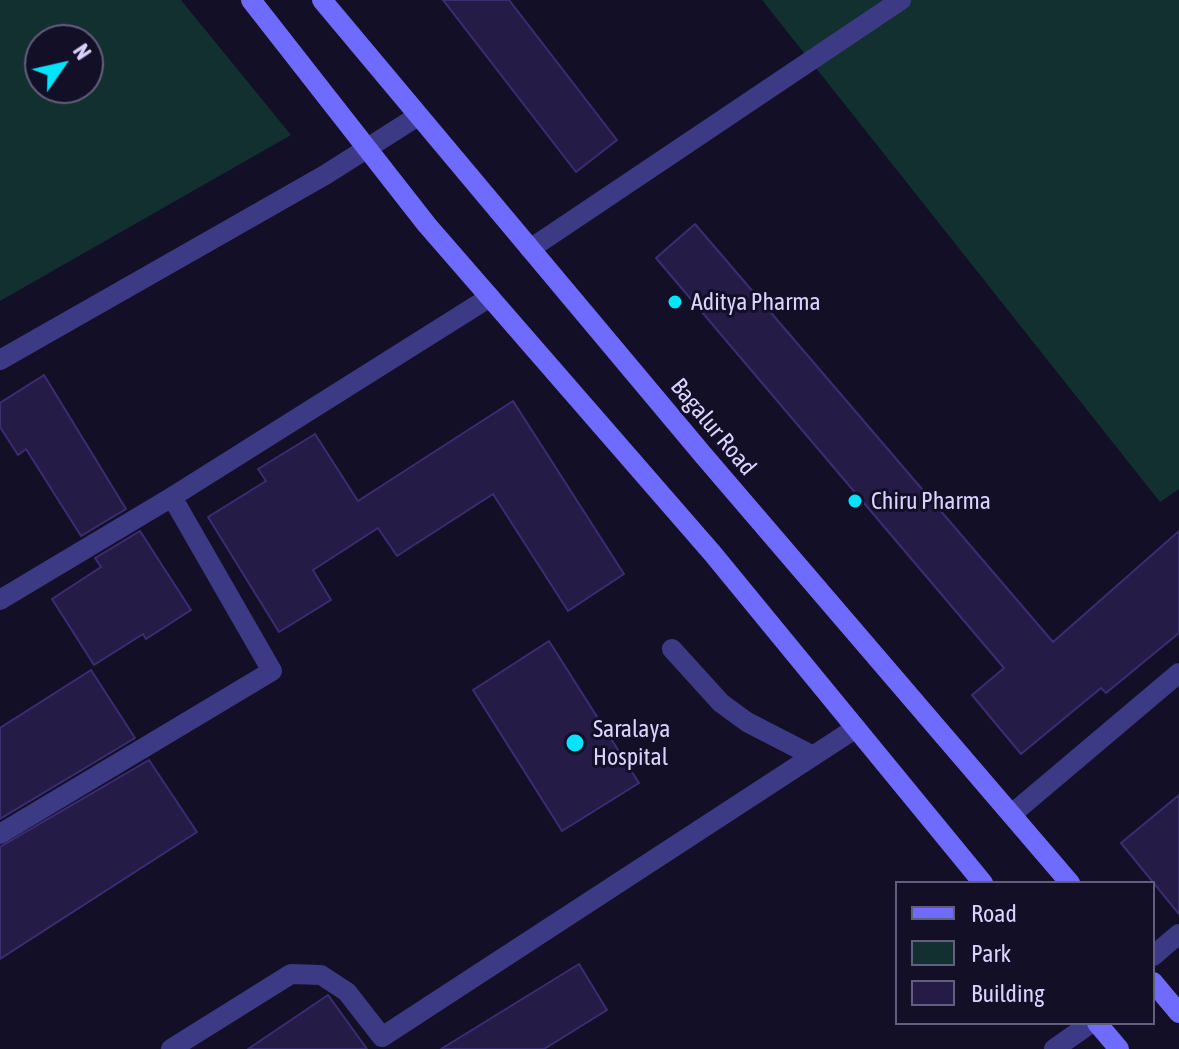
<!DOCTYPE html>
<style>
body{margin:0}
#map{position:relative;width:1179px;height:1049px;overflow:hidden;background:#130f26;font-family:"Asap Condensed",sans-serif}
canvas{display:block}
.legend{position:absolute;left:895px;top:881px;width:260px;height:144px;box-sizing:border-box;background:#130f26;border:2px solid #625e7d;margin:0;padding:10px 14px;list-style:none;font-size:24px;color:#d9d4ff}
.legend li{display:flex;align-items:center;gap:16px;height:40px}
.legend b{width:40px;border:2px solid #625e7d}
.north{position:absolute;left:24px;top:24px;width:80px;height:80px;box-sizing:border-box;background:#130f26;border:2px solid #625e7d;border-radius:50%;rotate:56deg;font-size:22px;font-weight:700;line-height:32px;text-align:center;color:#d9d4ff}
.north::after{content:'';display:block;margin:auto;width:28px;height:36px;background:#00e5ff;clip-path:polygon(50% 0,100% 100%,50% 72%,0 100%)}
</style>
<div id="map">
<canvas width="1179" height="1049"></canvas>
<ul class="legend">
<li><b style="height:10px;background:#6f6bff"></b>Road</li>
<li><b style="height:22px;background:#12302f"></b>Park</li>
<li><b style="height:22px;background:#241b47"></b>Building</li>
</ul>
<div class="north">N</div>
</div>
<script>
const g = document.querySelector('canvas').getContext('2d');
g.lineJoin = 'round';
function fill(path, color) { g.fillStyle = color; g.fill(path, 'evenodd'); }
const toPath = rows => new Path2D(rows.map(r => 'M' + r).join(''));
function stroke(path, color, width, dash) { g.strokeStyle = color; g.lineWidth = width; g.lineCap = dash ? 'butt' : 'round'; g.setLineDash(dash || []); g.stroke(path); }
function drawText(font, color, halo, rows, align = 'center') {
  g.font = font + ' "Asap Condensed",sans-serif'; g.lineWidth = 6; g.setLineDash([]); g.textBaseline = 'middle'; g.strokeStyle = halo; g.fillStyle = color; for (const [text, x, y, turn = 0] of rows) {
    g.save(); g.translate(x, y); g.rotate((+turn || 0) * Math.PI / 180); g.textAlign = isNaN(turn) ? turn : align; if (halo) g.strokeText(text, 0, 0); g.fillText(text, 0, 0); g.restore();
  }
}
fill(toPath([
 [0,0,181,0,291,135,0,301],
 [40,40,88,40,88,88,40,88],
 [762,0,1179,0,1179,489,1160,502]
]), '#12302f');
const building = toPath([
 [443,0,509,0,617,140,576,172,443,0],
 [695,224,1053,642,1179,531,1179,633,1106,693,1101,688,1021,754,972,695,1004,668,656,258,695,224],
 [44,375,126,509,81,536,26,449,18,455,0,427,0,403,44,375],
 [513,401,624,574,568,611,493,494,397,556,378,528,313,570,331,600,279,632,208,517,266,481,258,469,315,434,358,501,513,401],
 [140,531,191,610,146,639,143,634,94,665,52,599,101,567,95,558,140,531],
 [549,641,639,783,562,831,473,690,549,641],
 [91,670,135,738,0,819,0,728,91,670],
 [149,760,197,832,0,959,0,847,149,760],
 [1179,795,1179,914,1121,843,1179,795],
 [579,964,607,1010,544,1049,441,1049,579,964],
 [328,995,367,1049,248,1049,328,995]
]);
fill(building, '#241b47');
stroke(building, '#3b2d73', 2);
stroke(toPath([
 [530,249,901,0],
 [672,649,721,703,747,722,813,756]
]), '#3d3a85', 20);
stroke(toPath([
 [0,360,325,175,418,116],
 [0,600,172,497,490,297],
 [1012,814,1179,673],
 [0,834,272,671,172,497],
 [1153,956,1179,934],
 [171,1049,291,974,321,975,347,992,382,1037,856,728],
 [1054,1049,1091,1023]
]), '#3d3a85', 20);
stroke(toPath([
 [251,0,427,225,713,554,983,883],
 [322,0,704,456,1070,883],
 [1153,982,1179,1013],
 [1097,1023,1119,1049]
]), '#6f6bff', 20);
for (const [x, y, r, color] of [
 [675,302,8,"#00e5ff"],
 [855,501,8,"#00e5ff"],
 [575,743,10,"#00e5ff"]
]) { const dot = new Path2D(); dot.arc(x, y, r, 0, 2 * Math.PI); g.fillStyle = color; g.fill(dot); stroke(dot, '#130f26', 3); }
drawText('24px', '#d9d4ff', '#130f26', [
 ["Aditya Pharma",691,302],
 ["Chiru Pharma",871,501],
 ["Saralaya",593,729],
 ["Hospital",593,757]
], 'left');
drawText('24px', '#d9d4ff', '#130f26', [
 ["Bagalur Road",713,427,50]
]);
</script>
